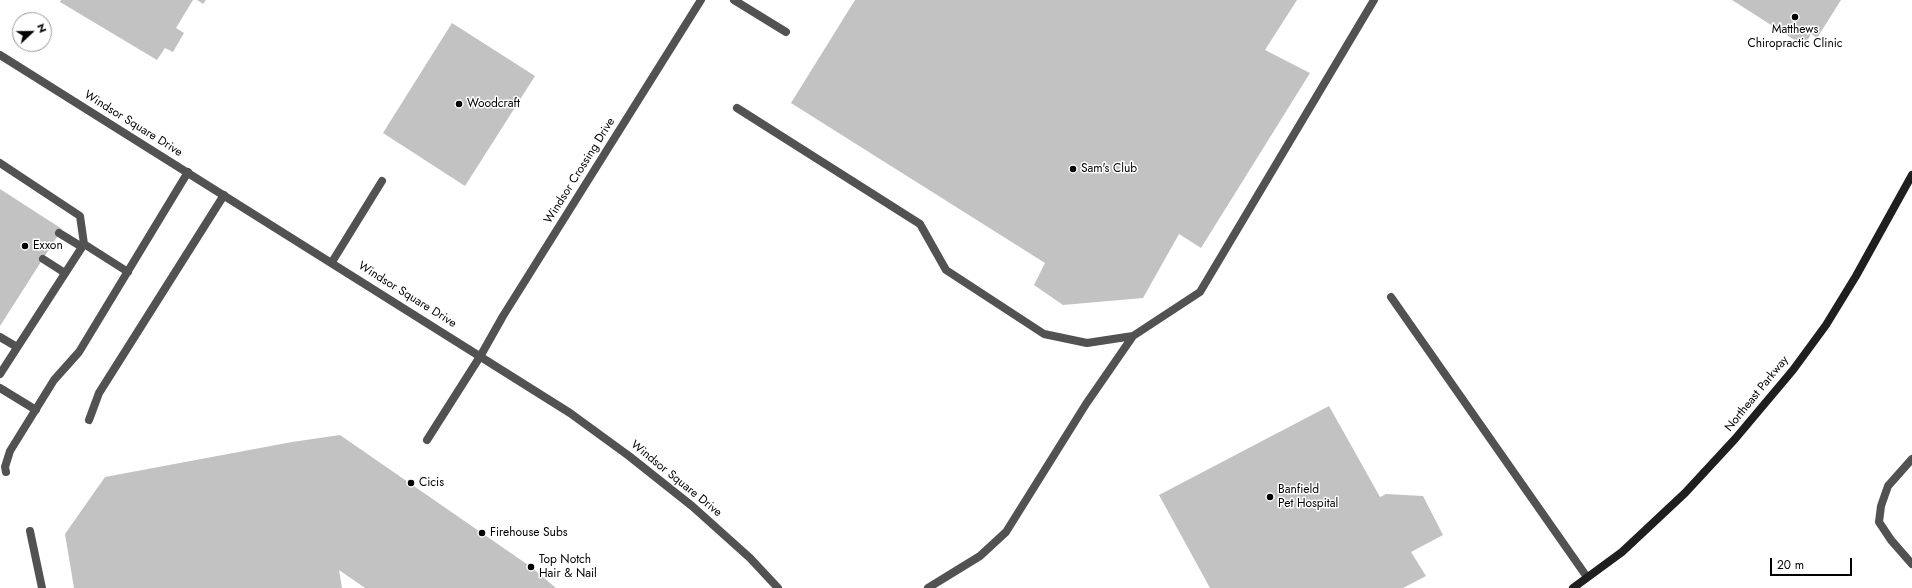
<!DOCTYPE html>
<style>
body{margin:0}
#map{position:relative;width:1912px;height:588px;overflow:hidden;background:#fff;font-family:Jost,sans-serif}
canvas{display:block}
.north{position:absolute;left:12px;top:12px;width:40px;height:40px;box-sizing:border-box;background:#fff;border:1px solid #999;border-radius:50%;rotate:68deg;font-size:11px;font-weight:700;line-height:16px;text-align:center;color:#000}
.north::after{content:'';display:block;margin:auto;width:14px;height:18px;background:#000;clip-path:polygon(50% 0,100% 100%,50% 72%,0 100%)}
.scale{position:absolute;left:1770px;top:558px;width:82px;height:18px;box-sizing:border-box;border:2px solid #000;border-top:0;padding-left:5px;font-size:12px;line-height:14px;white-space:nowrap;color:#000;-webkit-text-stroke:3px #fff;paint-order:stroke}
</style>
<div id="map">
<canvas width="1912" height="588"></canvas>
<div class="north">N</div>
<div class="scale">20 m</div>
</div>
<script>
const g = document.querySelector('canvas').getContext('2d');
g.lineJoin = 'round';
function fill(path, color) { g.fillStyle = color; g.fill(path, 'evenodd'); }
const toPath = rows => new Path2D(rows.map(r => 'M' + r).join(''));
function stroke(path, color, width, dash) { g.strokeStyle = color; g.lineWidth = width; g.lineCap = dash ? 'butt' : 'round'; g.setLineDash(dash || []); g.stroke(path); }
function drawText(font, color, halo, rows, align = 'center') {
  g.font = font + ' Jost,sans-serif'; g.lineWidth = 3; g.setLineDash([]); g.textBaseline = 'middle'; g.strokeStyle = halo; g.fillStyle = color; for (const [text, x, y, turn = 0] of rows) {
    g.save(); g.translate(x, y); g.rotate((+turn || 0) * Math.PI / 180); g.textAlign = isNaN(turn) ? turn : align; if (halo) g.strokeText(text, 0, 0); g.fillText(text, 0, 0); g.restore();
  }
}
fill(toPath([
 [61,0,193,0,176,28,184,33,173,52,165,48,157,60,60,2],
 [197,0,206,0,203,4],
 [855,0,1297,0,1265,50,1310,73,1201,248,1179,234,1143,298,1063,305,1034,285,1045,263,791,103],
 [1732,0,1841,0,1817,38,1811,34,1804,46],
 [452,23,535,76,465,186,383,133],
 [0,189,62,229,0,326],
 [1329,406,1380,497,1386,494,1423,496,1443,535,1411,552,1426,576,1403,588,1210,588,1159,495],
 [340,435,531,567,556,588,365,588,339,570,342,588,74,588,65,534,105,477,292,442]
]), '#c2c2c2');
stroke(toPath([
 [734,0,786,32],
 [737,108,920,224,946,270,1044,334,1087,343,1133,336,1200,292,1374,0],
 [0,163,80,216,84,244],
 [59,233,82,247],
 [43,259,65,273],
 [332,262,382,181],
 [1391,297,1587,577],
 [0,337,17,347],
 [0,374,84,244,128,272],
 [0,388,36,410],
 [89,420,99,393,224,195],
 [427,440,481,355],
 [6,472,5,467,10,451,54,380,79,352,188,172],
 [30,531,42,588],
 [928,588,980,556,1006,532,1086,404,1133,336]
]), '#525252', 8);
stroke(toPath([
 [0,55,570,413,629,456,692,506,750,558,778,588],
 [481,355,503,316,701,0],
 [1912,459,1888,486,1881,506,1879,522,1891,540,1912,564]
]), '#525252', 8);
stroke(toPath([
 [1573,588,1622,552,1685,493,1735,439,1793,370,1826,325,1856,276,1912,175]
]), '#1f1f1f', 8);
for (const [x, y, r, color] of [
 [1795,17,4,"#000"],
 [459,104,4,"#000"],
 [1073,169,4,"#000"],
 [25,246,4,"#000"],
 [411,483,4,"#000"],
 [1270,497,4,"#000"],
 [482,533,4,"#000"],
 [531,567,4,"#000"]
]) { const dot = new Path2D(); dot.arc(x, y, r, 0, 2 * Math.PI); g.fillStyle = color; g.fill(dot); stroke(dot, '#fff', 1.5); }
drawText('12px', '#000', '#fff', [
 ["Matthews",1795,30,"center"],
 ["Chiropractic Clinic",1795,44,"center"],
 ["Woodcraft",467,104],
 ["Sam's Club",1081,169],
 ["Exxon",33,246],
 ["Cicis",419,483],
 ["Banfield",1278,490],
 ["Pet Hospital",1278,504],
 ["Firehouse Subs",490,533],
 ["Top Notch",539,560],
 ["Hair & Nail",539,574]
], 'left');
drawText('12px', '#000', '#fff', [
 ["Windsor Square Drive",133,124,32],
 ["Windsor Crossing Drive",580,171,-58],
 ["Windsor Square Drive",407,295,32],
 ["Northeast Parkway",1757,394,-51],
 ["Windsor Square Drive",676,479,39]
]);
</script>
